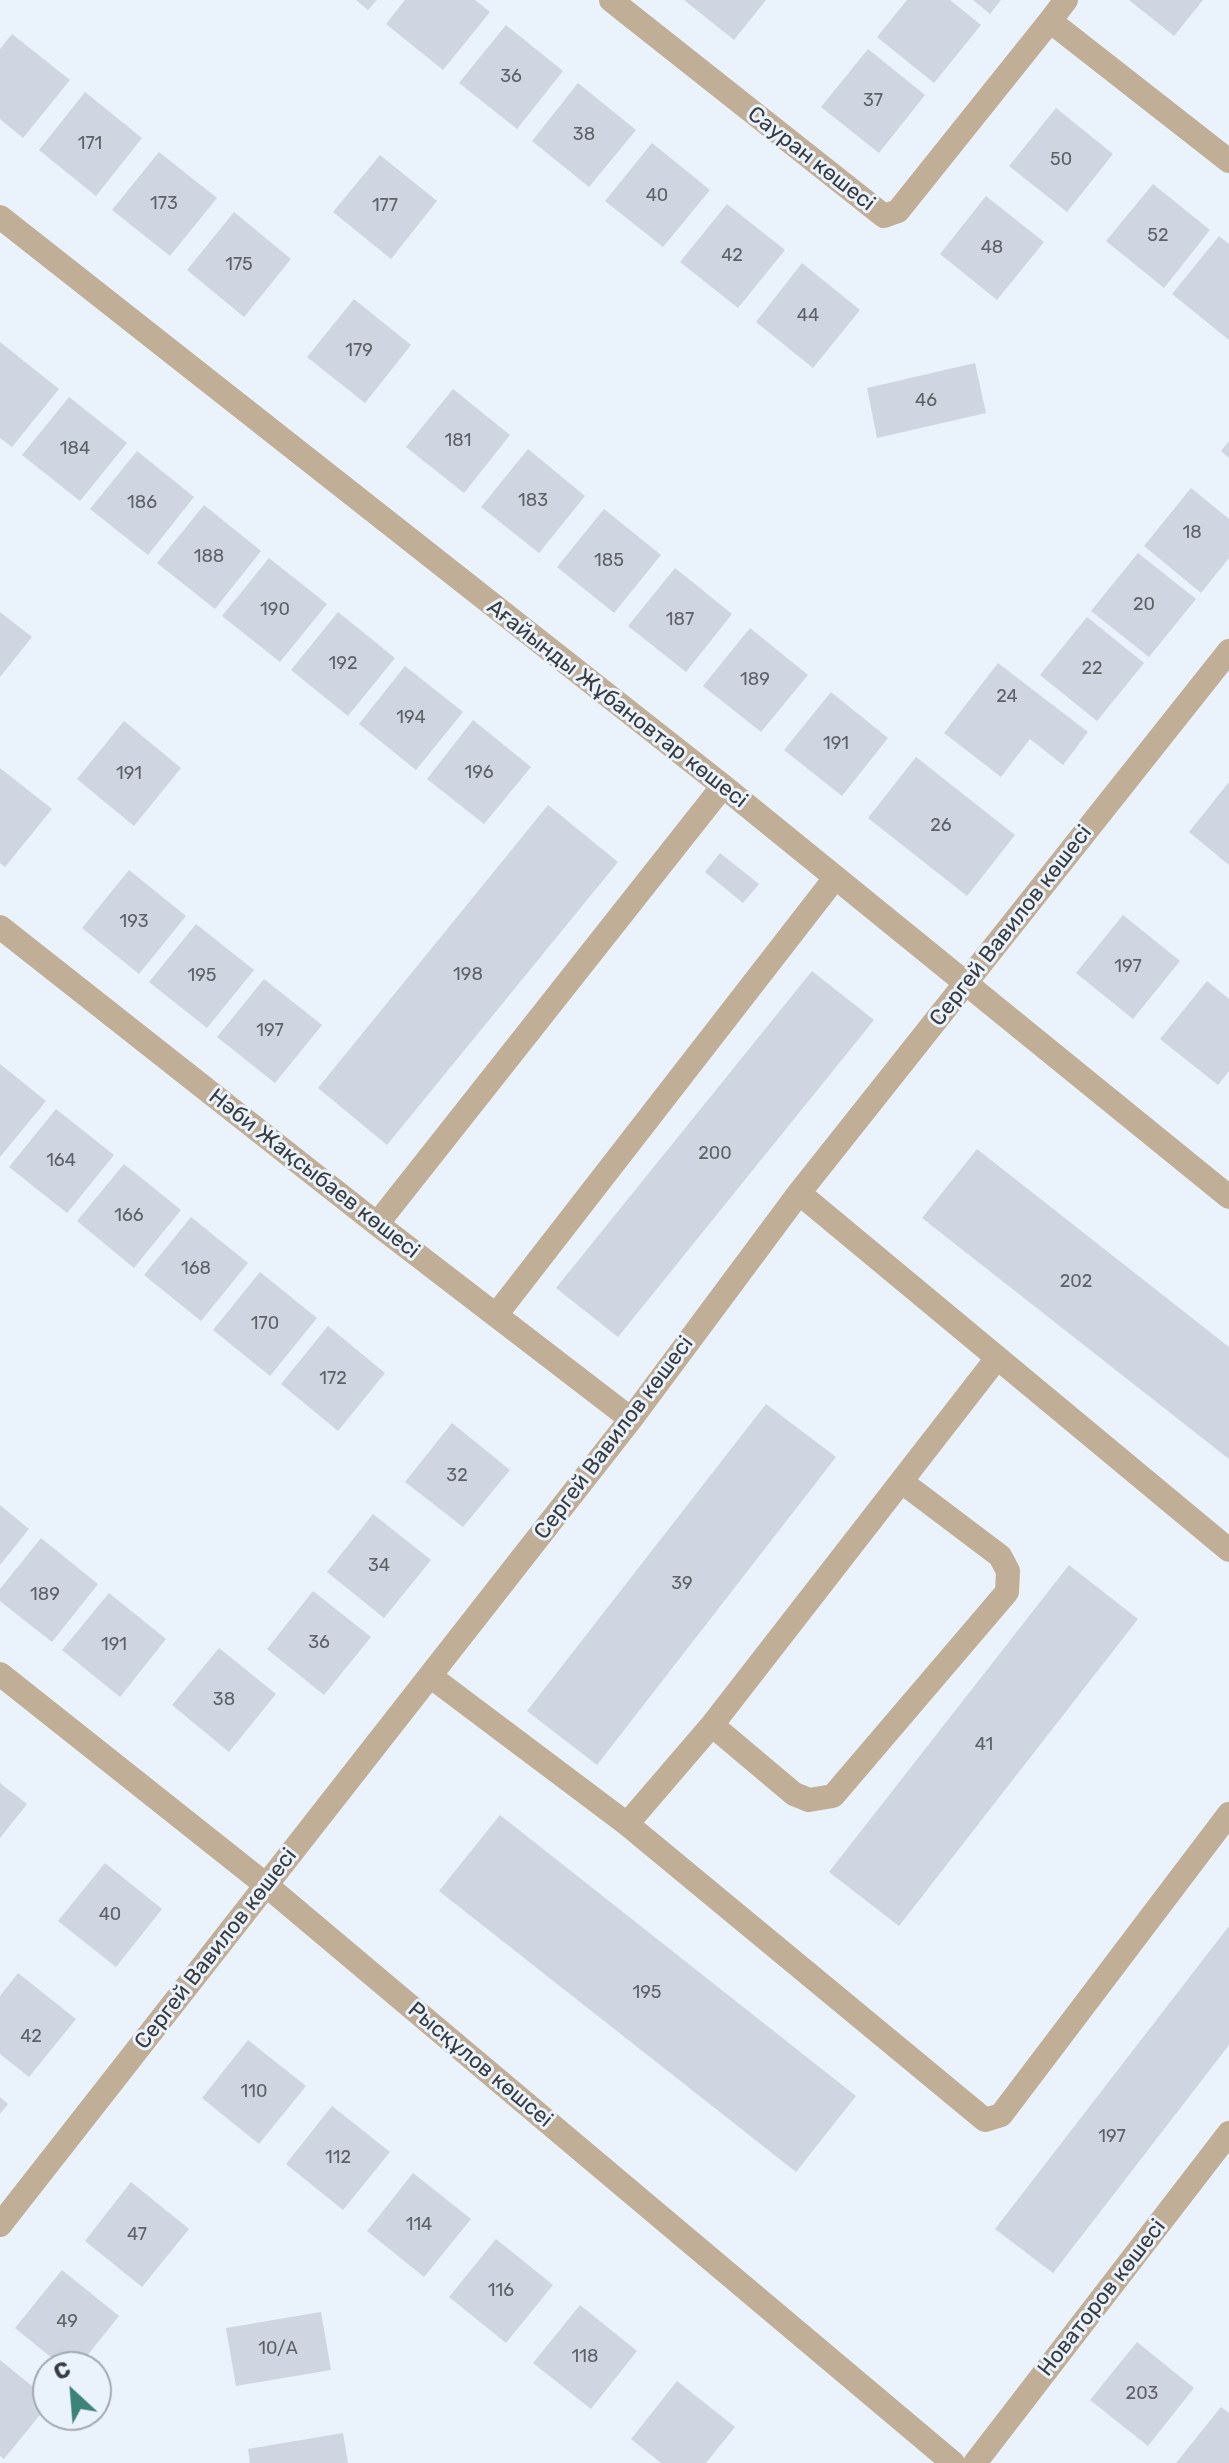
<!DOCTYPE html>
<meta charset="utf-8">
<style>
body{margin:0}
#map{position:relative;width:1229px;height:2463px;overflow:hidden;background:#eaf2fc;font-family:Rubik,sans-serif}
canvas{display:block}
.north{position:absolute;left:32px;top:2351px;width:80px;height:80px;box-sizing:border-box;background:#eaf2fc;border:2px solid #a3a9b0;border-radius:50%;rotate:334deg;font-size:22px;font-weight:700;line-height:32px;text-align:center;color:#383b3f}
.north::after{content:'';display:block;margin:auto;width:28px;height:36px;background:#3d837a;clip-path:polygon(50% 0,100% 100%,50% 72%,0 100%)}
</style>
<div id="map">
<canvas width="1229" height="2463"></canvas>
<div class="north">С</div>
</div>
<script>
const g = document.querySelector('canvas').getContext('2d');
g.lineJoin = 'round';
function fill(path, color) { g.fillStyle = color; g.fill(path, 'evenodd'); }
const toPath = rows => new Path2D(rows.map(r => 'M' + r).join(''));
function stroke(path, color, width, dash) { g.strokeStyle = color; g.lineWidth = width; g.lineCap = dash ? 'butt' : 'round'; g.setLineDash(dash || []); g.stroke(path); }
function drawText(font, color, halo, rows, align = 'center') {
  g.font = font + ' Rubik,sans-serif'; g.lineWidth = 6; g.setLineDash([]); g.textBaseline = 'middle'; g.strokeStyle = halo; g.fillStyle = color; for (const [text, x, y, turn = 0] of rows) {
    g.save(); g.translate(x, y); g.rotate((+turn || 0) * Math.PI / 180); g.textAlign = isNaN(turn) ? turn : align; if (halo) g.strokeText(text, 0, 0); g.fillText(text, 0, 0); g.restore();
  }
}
fill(toPath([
 [356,0,377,0,368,10],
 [405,0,475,0,490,12,443,70,386,24],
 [684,0,766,0,734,40],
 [907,0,950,0,981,25,934,83,877,37],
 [973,0,1001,0,990,14],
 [1129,0,1203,0,1174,36],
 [506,25,563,71,517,129,459,83],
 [12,34,70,80,23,138,0,119,0,49],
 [868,49,925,95,879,153,821,107],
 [578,83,636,130,589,187,532,141],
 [85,92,142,138,96,196,39,150],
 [1056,108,1113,154,1067,212,1009,166],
 [652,143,710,190,663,247,605,201],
 [159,152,217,198,170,256,112,210],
 [380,155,437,201,391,259,333,212],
 [1153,184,1210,230,1164,288,1106,241],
 [986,196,1044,242,997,300,940,254],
 [727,204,785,250,738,308,680,262],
 [234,212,291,259,244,317,187,270],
 [1219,236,1229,244,1229,340,1172,294],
 [802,263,860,310,813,368,756,322],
 [354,299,411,345,365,403,307,357],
 [0,342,59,389,12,447,0,438],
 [975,363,986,413,877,438,867,388],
 [453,389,510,435,464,493,406,447],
 [69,397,127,443,80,501,22,455],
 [1229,441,1229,458,1221,451],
 [528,449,585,496,539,553,481,507],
 [137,451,194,497,148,555,90,509],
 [1191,488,1229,519,1229,558,1201,593,1144,546],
 [204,505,261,551,215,609,157,563],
 [604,509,661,555,614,613,557,567],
 [1138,553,1196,599,1149,657,1091,611],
 [269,558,327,604,280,662,222,616],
 [675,568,732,614,686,672,628,626],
 [0,612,32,637,0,677],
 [338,612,395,658,348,716,291,670],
 [1087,617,1144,663,1097,721,1040,675],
 [750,628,808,675,761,732,703,686],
 [998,663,1088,732,1063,765,1030,739,1001,777,944,733],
 [405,666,463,712,416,770,359,724],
 [831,692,888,738,842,796,784,750],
 [473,720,531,767,484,824,427,779],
 [124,721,181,768,134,826,77,779],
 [916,757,1015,835,967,896,868,818],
 [0,768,52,809,5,867,0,863],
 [1229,782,1229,865,1189,832],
 [548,805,618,862,387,1145,318,1088],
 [720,853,759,884,743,903,705,872],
 [129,870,186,916,139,974,82,928],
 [1123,915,1180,961,1133,1019,1076,973],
 [196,924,254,970,207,1028,149,982],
 [812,971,874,1020,618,1337,556,1288],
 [264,979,322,1025,275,1083,217,1037],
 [1207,981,1229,999,1229,1071,1218,1085,1160,1039],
 [0,1064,46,1101,0,1157],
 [56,1109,114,1155,67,1213,9,1167],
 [977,1149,1229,1347,1229,1459,922,1218],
 [124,1164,181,1210,134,1268,77,1221],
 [191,1217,248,1263,201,1321,144,1275],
 [260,1272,317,1318,270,1376,213,1330],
 [328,1326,385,1373,338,1431,281,1384],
 [766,1404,836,1457,597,1765,527,1711],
 [452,1423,510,1470,463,1527,405,1482],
 [0,1505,29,1529,0,1565],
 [373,1514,431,1560,384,1618,327,1572],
 [41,1538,98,1584,52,1642,0,1601,0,1589],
 [1069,1565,1138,1619,899,1926,829,1872],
 [313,1591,371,1637,324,1695,267,1649],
 [109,1593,166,1639,120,1697,62,1650],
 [219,1648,276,1694,229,1752,172,1705],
 [0,1783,27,1804,0,1838],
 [500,1815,856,2096,796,2172,439,1891],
 [105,1863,162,1909,116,1967,58,1921],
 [1229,1926,1229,2045,1053,2273,995,2229],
 [18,1973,76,2019,29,2077,0,2054,0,1996],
 [248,2040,306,2086,259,2144,202,2098],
 [0,2097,8,2104,0,2114],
 [332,2106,390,2152,343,2210,286,2164],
 [413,2173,471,2219,424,2277,367,2231],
 [131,2182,189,2229,142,2287,85,2241],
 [496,2239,553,2285,506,2343,449,2297],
 [62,2270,119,2316,78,2367,63,2367,15,2328],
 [580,2305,637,2351,591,2409,533,2363],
 [321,2312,331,2370,236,2386,226,2328],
 [1137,2342,1194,2388,1148,2446,1090,2400],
 [0,2360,48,2399,48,2405,4,2459,0,2456],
 [677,2381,735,2427,706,2463,661,2463,631,2439],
 [1221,2407,1229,2413,1229,2463,1176,2463],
 [343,2433,348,2463,250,2463,248,2449]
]), '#cfd6e1');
stroke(toPath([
 [611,0,884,216,898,211,1050,21],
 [1066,0,1050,21,1229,161],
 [0,217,723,786,1229,1197],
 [0,927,377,1224,631,1419],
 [799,1193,1229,1550],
 [377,1224,723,786],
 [496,1315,835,878],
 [997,1358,712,1725,627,1824,985,2120,1001,2115,1229,1814],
 [0,1674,266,1885,953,2463],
 [430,1676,627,1824],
 [712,1725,794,1794,809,1800,833,1796,1007,1592,1008,1571,1000,1556,902,1482],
 [0,2225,631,1419,799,1193,1229,651],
 [975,2463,1229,2133]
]), '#c1ae96', 24);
drawText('18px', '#5e6268', null, [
 ["36",511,77],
 ["37",873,101],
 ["38",584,135],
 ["171",90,144],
 ["50",1061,160],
 ["40",657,196],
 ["173",164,204],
 ["177",385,206],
 ["52",1158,236],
 ["48",992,248],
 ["42",732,256],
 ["175",239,265],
 ["44",808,316],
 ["179",359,351],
 ["46",926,401],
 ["181",458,441],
 ["184",75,449],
 ["183",533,501],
 ["186",142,503],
 ["18",1192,533],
 ["188",209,557],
 ["185",609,561],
 ["20",1144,605],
 ["190",275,610],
 ["187",680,620],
 ["192",343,664],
 ["22",1092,669],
 ["189",755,680],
 ["24",1007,697],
 ["194",411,718],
 ["191",836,744],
 ["196",479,773],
 ["191",129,774],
 ["26",941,826],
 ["193",134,922],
 ["197",1128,967],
 ["198",468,975],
 ["195",202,976],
 ["197",270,1031],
 ["200",715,1154],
 ["164",61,1161],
 ["166",129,1216],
 ["168",196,1269],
 ["202",1076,1282],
 ["170",265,1324],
 ["172",333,1379],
 ["32",457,1476],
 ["34",379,1566],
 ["39",682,1584],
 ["189",45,1595],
 ["36",319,1643],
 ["191",114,1645],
 ["38",224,1700],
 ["41",984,1745],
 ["40",110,1915],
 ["195",647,1993],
 ["42",31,2037],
 ["110",254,2092],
 ["197",1112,2137],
 ["112",338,2158],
 ["114",419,2225],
 ["47",137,2235],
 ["116",501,2291],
 ["49",67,2322],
 ["10/А",278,2349],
 ["118",585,2357],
 ["203",1142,2394]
]);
drawText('22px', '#383b3f', '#eaf2fc', [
 ["Сауран көшесі",811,159,38],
 ["Ағайынды Жұбановтар көшесі",617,704,38],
 ["Сергей Вавилов көшесі",1011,926,-52],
 ["Нәби Жақсыбаев көшесі",314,1174,38],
 ["Сергей Вавилов көшесі",614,1438,-53],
 ["Сергей Вавилов көшесі",216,1949,-52],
 ["Рысқұлов көшсеі",480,2065,40],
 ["Новаторов көшесі",1102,2298,-52]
]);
</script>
